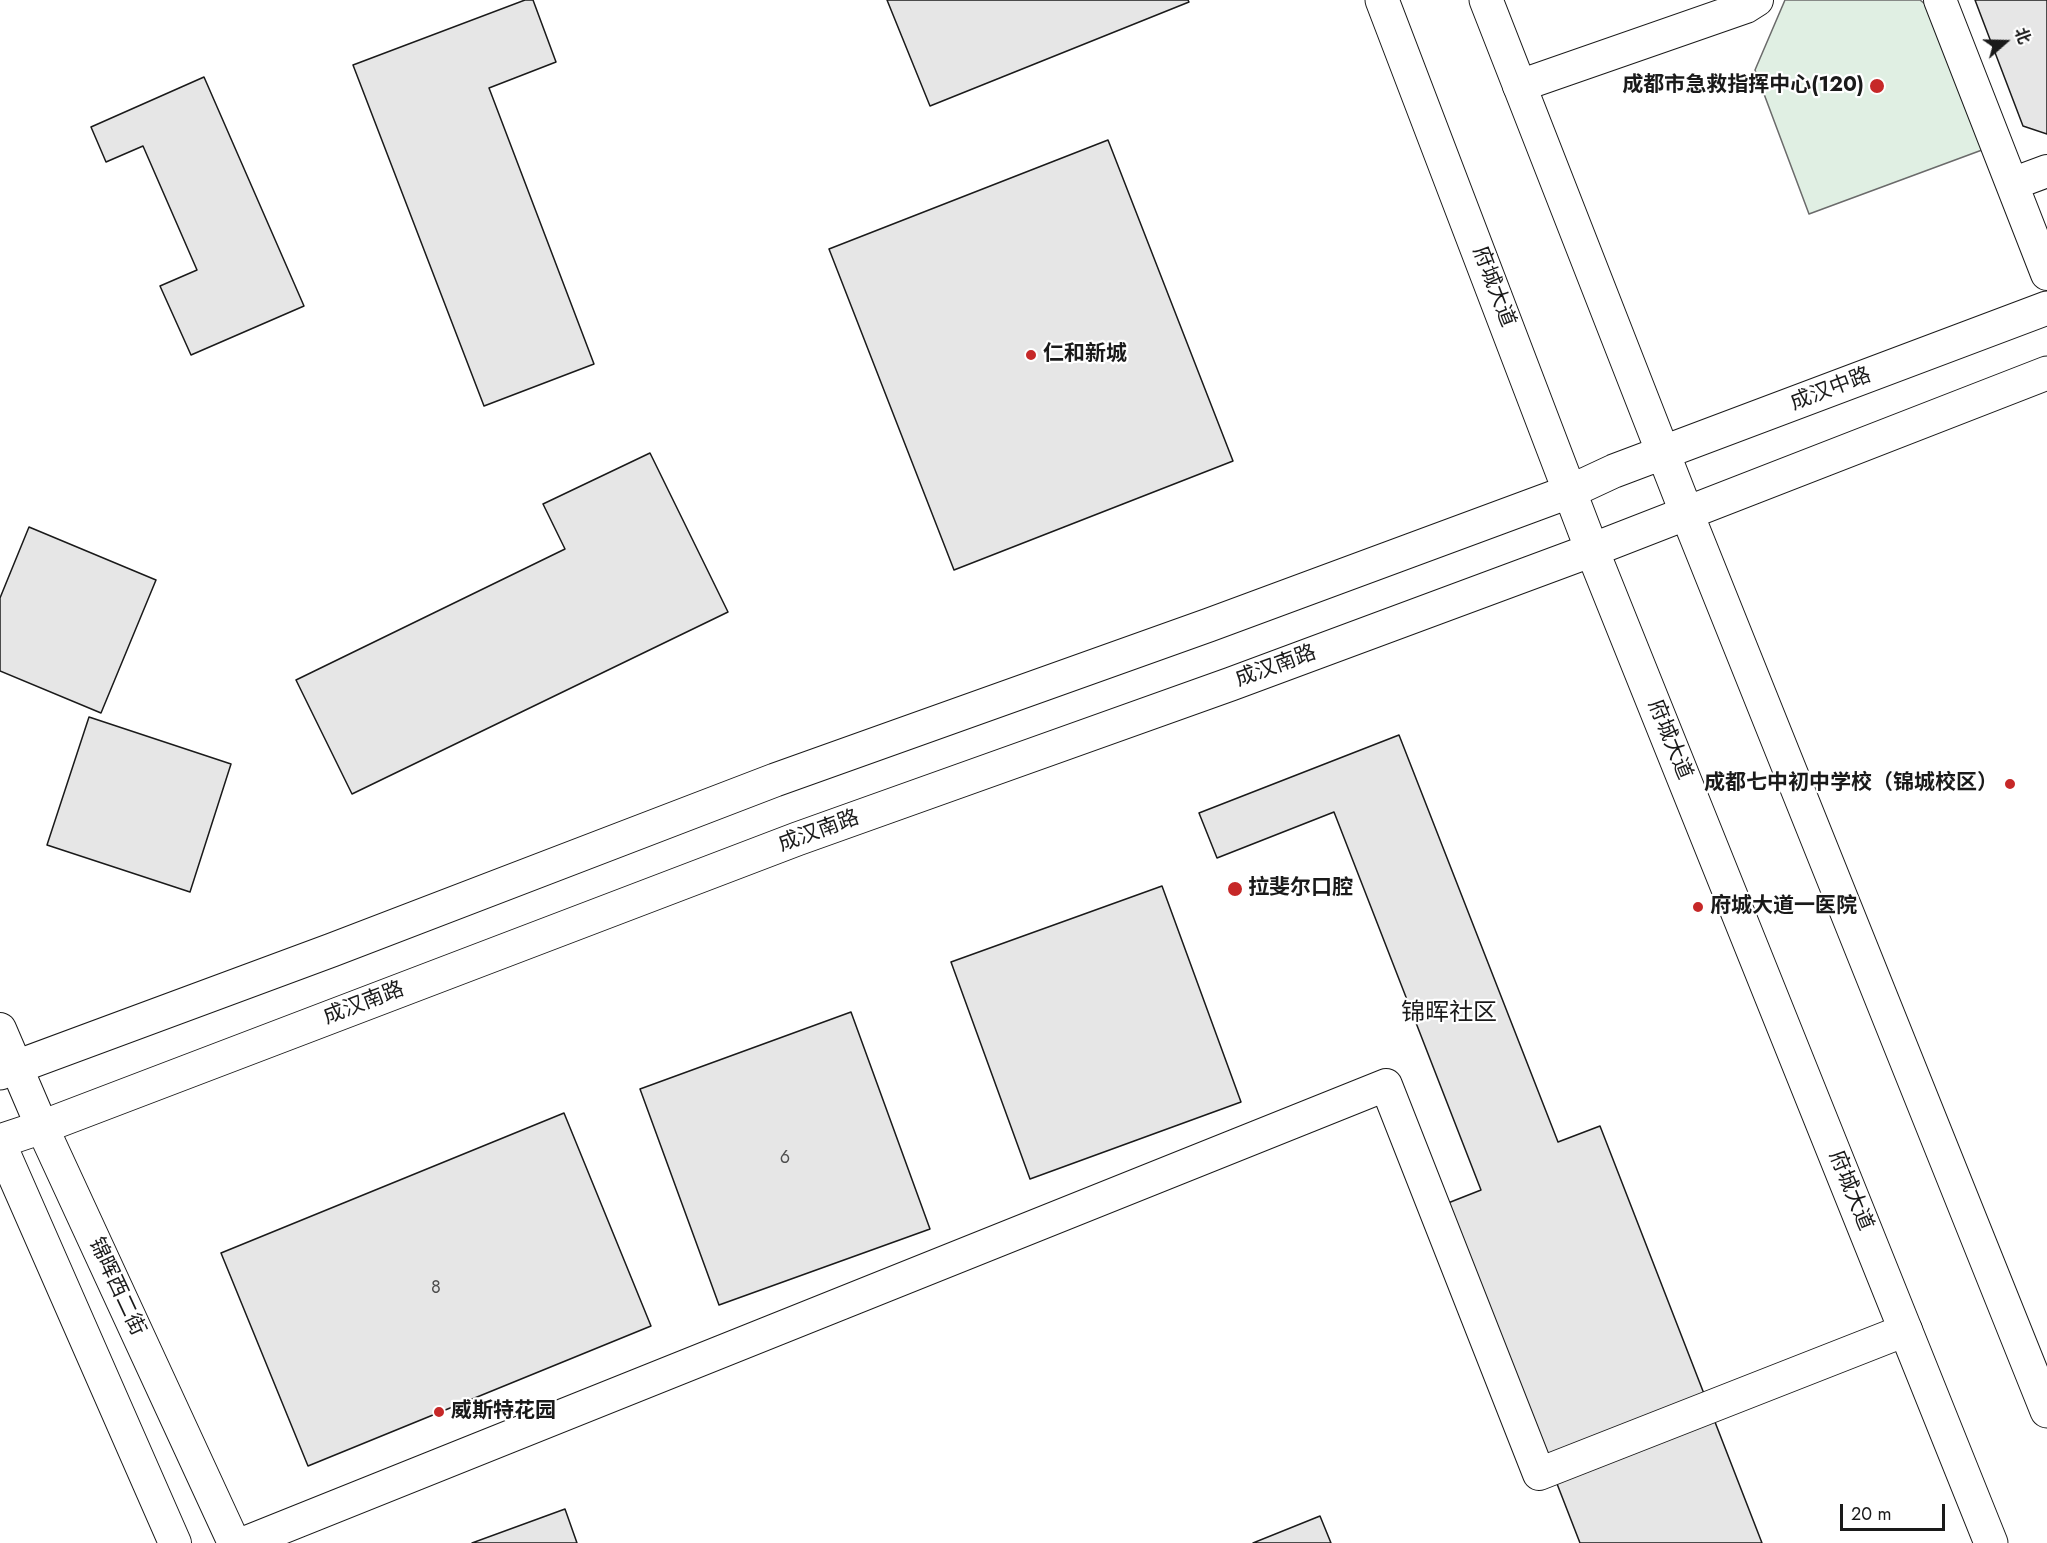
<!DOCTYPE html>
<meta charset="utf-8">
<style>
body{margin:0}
#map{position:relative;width:2047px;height:1543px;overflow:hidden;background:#fff;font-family:Jost,"Noto Sans SC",sans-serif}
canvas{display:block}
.north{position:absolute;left:1975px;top:12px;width:60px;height:60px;-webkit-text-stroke:4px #fff;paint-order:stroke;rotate:70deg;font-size:16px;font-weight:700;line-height:24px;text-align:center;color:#1a1a1a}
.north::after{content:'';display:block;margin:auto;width:21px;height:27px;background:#1a1a1a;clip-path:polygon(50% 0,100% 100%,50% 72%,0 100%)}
.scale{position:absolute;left:1840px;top:1504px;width:105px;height:27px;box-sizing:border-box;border:3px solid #1a1a1a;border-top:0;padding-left:8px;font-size:18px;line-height:21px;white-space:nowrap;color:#1a1a1a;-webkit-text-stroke:4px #fff;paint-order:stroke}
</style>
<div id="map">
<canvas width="2047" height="1543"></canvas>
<div class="north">北</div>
<div class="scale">20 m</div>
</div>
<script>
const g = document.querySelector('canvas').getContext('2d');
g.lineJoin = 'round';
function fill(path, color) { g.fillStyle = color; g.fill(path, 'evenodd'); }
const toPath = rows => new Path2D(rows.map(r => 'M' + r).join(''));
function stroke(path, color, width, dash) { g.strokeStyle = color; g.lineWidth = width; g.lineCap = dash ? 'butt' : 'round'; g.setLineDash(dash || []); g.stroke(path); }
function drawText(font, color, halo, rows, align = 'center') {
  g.font = font + ' Jost,"Noto Sans SC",sans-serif'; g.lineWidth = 4.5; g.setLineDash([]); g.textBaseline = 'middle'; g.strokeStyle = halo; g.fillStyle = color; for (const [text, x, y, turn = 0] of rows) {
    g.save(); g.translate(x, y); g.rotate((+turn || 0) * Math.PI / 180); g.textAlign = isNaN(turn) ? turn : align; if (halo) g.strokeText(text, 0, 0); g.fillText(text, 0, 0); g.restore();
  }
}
const green = toPath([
 [1785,0,1920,0,1930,8,1982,150,1809,214,1755,70,1785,0]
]);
fill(green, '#e0efe3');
stroke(green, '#6a6a6a', 1.5);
const building = toPath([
 [525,0,533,0,556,62,489,88,594,364,484,406,353,65,525,0],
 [887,0,1188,0,1189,2,930,106,887,0],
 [1975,0,2047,0,2047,134,2023,126,1975,0],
 [204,77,304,306,191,355,160,286,197,270,143,146,106,162,91,127,204,77],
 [1108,140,1233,461,954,570,829,249,1108,140],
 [650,453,728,612,352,794,296,680,565,549,543,504,650,453],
 [29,527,156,580,101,713,0,671,0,598,29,527],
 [89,717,231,764,190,892,47,845,89,717],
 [1399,735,1558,1142,1600,1126,1762,1543,1580,1543,1448,1203,1481,1190,1334,812,1217,858,1199,813,1399,735],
 [1162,886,1241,1102,1030,1179,951,962,1162,886],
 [851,1012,930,1229,719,1305,640,1089,851,1012],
 [564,1113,651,1326,308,1466,221,1253,564,1113],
 [565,1509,577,1543,472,1543,565,1509],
 [1320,1516,1331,1543,1253,1543,1320,1516]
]);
fill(building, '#e6e6e6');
stroke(building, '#1a1a1a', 1.5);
const minor = toPath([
 [1940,0,2047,274],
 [1519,86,1746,7,1757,0],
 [2012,184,2047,171],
 [0,1029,42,1127,234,1543],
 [0,1144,175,1543],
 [244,1543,1386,1085,1539,1474,1906,1330]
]);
const secondary = toPath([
 [1382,0,1592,550,1991,1543],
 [1486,0,1687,514,2047,1411],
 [0,1073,332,950,775,780,1209,625,1571,491,1614,471,2047,308],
 [0,1141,42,1127,797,839,1231,684,1592,550,2047,373]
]);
stroke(minor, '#1a1a1a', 34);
stroke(secondary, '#1a1a1a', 35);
stroke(minor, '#fff', 32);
stroke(secondary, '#fff', 33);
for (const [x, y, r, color] of [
 [1877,86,8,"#c62828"],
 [1031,355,6,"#c62828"],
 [2010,784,6,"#c62828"],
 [1235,889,8,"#c62828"],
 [1698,907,6,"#c62828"],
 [439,1412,6,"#c62828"]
]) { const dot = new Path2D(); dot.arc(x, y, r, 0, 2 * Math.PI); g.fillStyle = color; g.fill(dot); stroke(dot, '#fff', 2); }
drawText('18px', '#4d4d4d', null, [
 ["6",785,1159],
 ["8",436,1289]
]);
drawText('bold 21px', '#1a1a1a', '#fff', [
 ["成都市急救指挥中心(120)",1864,86,"right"],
 ["仁和新城",1043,355],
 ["成都七中初中学校（锦城校区）",1998,784,"right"],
 ["拉斐尔口腔",1248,889],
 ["府城大道一医院",1710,907],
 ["威斯特花园",451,1412]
], 'left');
drawText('21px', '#1a1a1a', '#fff', [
 ["府城大道",1493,287,69],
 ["成汉中路",1831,390,-21],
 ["成汉南路",1276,667,-20],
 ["府城大道",1669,740,68],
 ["成汉南路",819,832,-20],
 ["成汉南路",364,1004,-21],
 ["府城大道",1850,1191,68],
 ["锦晖西二街",116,1287,65]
]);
drawText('24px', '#1a1a1a', '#fff', [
 ["锦晖社区",1449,1014]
]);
</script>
